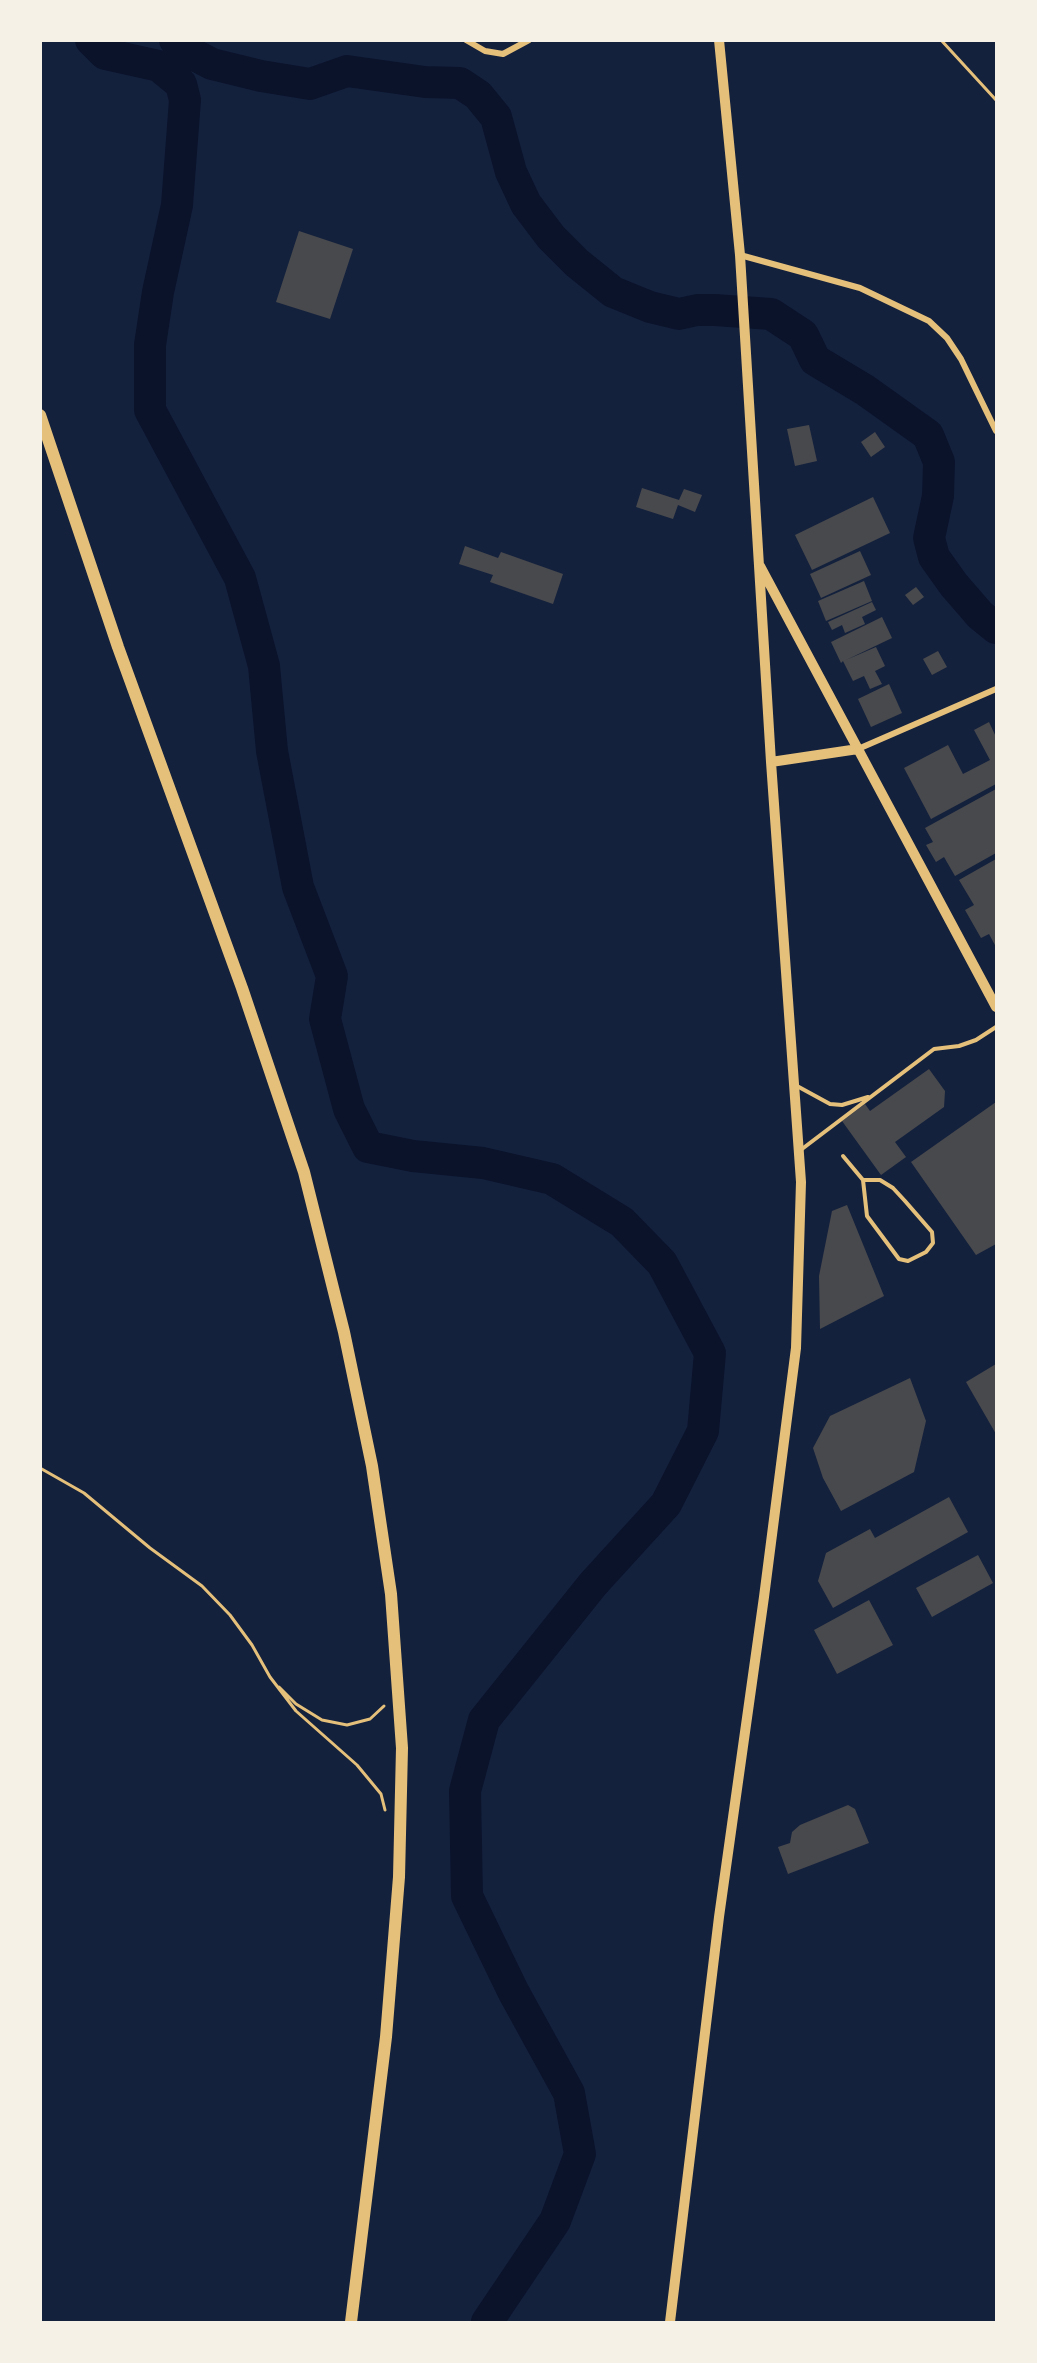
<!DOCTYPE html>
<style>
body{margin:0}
#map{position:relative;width:1037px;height:2363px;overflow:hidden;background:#14213d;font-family:Cabin,sans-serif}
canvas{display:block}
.frame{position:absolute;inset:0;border:42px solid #f6f1e7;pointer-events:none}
</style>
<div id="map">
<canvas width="1037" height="2363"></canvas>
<div class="frame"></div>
</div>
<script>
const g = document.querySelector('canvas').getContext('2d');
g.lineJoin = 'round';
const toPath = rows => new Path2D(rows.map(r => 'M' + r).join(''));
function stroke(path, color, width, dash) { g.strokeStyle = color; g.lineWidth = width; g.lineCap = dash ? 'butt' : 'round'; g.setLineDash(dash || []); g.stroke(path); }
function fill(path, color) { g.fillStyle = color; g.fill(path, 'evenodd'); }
stroke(toPath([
 [91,40,105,54,159,66,181,84,185,100,177,205,158,292,150,345,150,410,240,578,264,666,272,751,298,887,332,976,325,1019,349,1109,368,1147,413,1156,483,1163,552,1179,622,1222,662,1263,710,1353,703,1431,666,1504,593,1584,484,1720,465,1791,467,1896,513,1991,569,2093,580,2154,555,2221,487,2322],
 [175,40,185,50,212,64,261,76,310,84,347,71,425,82,460,83,478,95,496,117,511,172,526,204,551,237,577,263,613,292,650,307,679,314,697,310,715,310,771,314,803,335,815,360,865,390,928,435,939,462,938,496,929,538,934,557,954,585,980,615,996,628]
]), '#0b132b', 32);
fill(toPath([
 [299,231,353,249,330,319,276,302],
 [809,425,817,461,795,466,787,429],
 [875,432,885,447,871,457,861,442],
 [642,488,679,500,684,489,702,495,695,512,678,505,673,519,636,507],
 [873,497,890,533,812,570,795,535],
 [465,546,498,558,501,552,563,574,553,604,490,582,493,575,459,564],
 [860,551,871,575,821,598,810,574],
 [864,581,872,601,826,621,818,601],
 [916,587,924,597,913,605,905,595],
 [872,602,876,610,862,617,865,624,845,633,842,625,832,630,828,622],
 [882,617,892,638,846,660,876,647,885,666,875,671,882,684,870,689,864,676,853,681,843,661,841,663,831,642],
 [938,651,947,667,932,675,923,659],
 [889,684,902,713,871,727,858,699],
 [989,722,996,737,996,784,931,819,904,768,948,745,963,774,990,760,974,730],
 [996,789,996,853,955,876,944,857,936,862,926,845,933,842,925,828],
 [996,859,996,947,989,934,981,938,965,910,974,905,959,880],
 [929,1069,945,1091,944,1107,895,1142,906,1157,881,1175,842,1121,865,1104,870,1111],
 [996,1102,996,1244,976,1255,911,1162],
 [847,1205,884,1296,820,1329,819,1276,832,1211],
 [996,1364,996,1434,966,1382],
 [910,1378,926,1421,914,1472,841,1511,823,1478,813,1448,830,1416],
 [949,1497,968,1532,833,1608,818,1581,826,1553,870,1529,875,1538],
 [978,1555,993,1583,932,1617,916,1588],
 [869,1600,893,1645,837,1674,814,1630],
 [848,1805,855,1809,869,1843,788,1874,778,1847,790,1843,792,1832,800,1825]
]), '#48494c');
stroke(toPath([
 [941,40,996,100],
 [40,1468,84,1493,150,1548,202,1586,230,1615,252,1645,270,1677,296,1711,357,1765,381,1794,385,1810],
 [279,1687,296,1704,322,1720,347,1725,370,1719,384,1706]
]), '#e5c07b', 3);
stroke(toPath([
 [797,1086,830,1104,842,1105,868,1097],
 [802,1149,934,1049,959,1046,976,1040,996,1027],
 [843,1156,863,1180,867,1216,899,1259,908,1261,926,1252,933,1243,932,1232,905,1201,893,1188,880,1180,863,1180]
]), '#e5c07b', 4);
stroke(toPath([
 [466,40,485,51,503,54,529,40],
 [740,255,860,288,929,321,947,338,961,359,996,431],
 [858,749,996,689]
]), '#e5c07b', 6);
stroke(toPath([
 [760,566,996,1007],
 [771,762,858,749],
 [670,2322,719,1917,764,1597,796,1348,801,1182,771,762,740,255,719,40]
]), '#e5c07b', 10);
stroke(toPath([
 [40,415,118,647,242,988,304,1172,344,1332,372,1466,391,1594,402,1748,399,1877,386,2037,351,2322]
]), '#e5c07b', 12);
</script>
